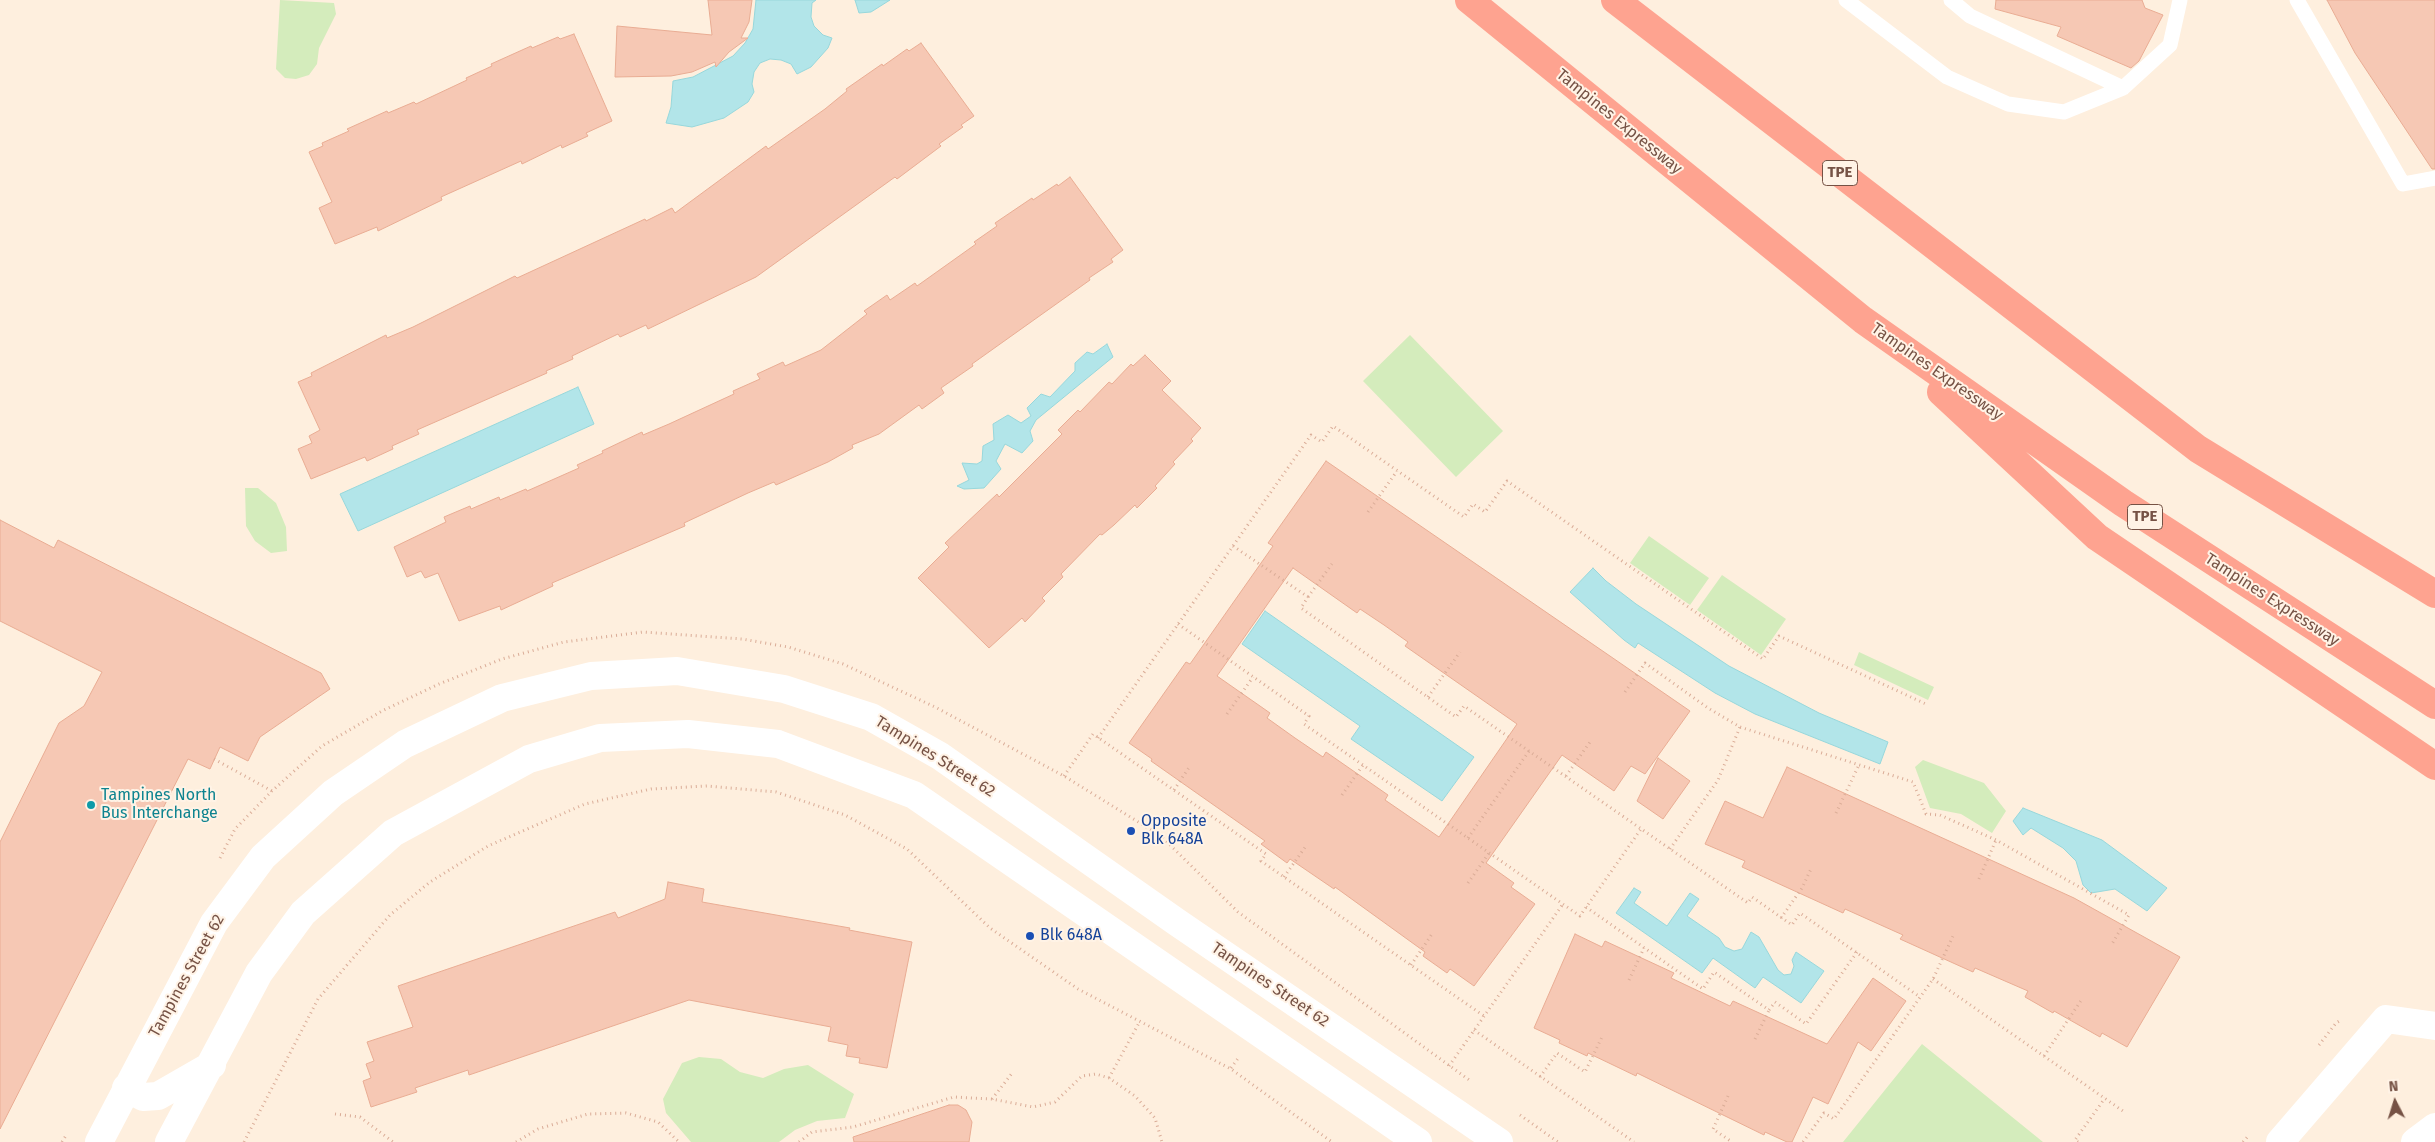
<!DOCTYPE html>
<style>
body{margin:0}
#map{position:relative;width:2435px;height:1142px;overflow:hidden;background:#feefde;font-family:"Fira Sans",sans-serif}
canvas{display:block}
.north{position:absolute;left:2370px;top:1077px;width:50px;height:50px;-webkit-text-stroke:4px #fff3e6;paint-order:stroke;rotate:355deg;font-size:14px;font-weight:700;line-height:20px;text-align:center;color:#765245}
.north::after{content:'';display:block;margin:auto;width:18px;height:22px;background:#765245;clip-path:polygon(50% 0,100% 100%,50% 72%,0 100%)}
</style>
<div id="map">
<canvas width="2435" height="1142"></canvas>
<div class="north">N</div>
</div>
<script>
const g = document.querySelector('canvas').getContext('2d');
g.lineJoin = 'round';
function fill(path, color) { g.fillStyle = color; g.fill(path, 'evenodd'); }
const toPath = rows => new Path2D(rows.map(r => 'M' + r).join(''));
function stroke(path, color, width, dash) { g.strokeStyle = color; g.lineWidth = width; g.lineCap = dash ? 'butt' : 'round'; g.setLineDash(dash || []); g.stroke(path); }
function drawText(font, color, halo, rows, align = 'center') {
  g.font = font + ' "Fira Sans",sans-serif'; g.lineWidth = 4; g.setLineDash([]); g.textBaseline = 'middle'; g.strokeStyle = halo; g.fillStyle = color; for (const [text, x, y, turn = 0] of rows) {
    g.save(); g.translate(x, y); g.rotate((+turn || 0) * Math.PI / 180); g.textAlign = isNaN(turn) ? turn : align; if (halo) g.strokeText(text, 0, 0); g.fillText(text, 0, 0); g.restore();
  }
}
fill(toPath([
 [280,0,334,3,336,14,319,48,317,64,309,75,296,79,285,78,276,69],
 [1410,335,1503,431,1456,477,1363,381],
 [245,488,258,488,276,503,286,527,287,551,271,553,255,541,246,526],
 [1649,536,1709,578,1690,605,1630,563],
 [1722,575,1786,619,1761,655,1697,610],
 [1859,652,1934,687,1928,700,1854,665],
 [1923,760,1984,783,2006,811,1992,833,1961,814,1930,808,1915,767],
 [1922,1044,2043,1142,1843,1142],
 [699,1057,721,1059,740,1072,763,1078,784,1069,808,1065,854,1094,845,1118,817,1121,795,1130,779,1142,691,1142,666,1113,663,1099,682,1063]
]), '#d4ecbc');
const water = toPath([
 [756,0,816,0,812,3,811,17,814,26,823,35,832,38,828,48,811,67,797,74,791,64,781,60,770,59,760,63,754,72,752,84,754,92,748,102,724,118,692,127,666,123,671,107,673,81,693,77,733,56,745,43,753,29,756,0],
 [855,0,890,0,871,12,859,13,855,0],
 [1107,344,1113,357,1036,420,1030,431,1033,441,1022,453,1005,444,996,461,1001,469,984,488,964,489,957,486,969,480,962,463,977,464,982,461,983,446,994,440,993,424,1008,415,1021,423,1031,416,1027,408,1041,394,1050,397,1075,371,1075,363,1087,352,1093,354,1107,344],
 [578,387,594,424,358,531,340,494,578,387],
 [1593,568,1606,581,1636,604,1729,666,1819,713,1888,742,1880,764,1755,714,1715,693,1638,643,1635,648,1624,640,1570,592,1593,568],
 [1265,611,1474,757,1442,801,1351,739,1360,726,1242,644,1265,611],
 [2023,808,2102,840,2167,888,2147,911,2115,889,2091,893,2083,885,2076,861,2063,848,2031,828,2023,835,2013,821,2023,808],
 [1634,888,1641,892,1634,903,1667,926,1690,893,1699,899,1687,916,1719,938,1725,947,1734,951,1742,949,1751,932,1759,937,1778,970,1784,975,1791,974,1794,966,1792,960,1796,952,1824,971,1801,1003,1763,977,1755,988,1713,958,1702,973,1616,913,1634,888]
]);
fill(water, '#b2e5e9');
stroke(water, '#97d7db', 1);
const building = toPath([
 [708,0,752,0,749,22,741,38,748,38,729,52,716,67,715,62,692,72,671,76,615,77,617,26,712,35,708,0],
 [1996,0,2142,0,2145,8,2163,15,2139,61,2131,68,2057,36,2061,27,1995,9,1996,0],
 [2327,0,2435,0,2435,169,2432,169,2355,53,2327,0],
 [574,34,612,121,586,133,588,136,562,148,561,145,522,164,521,161,441,197,442,200,378,231,377,227,335,244,319,208,332,202,309,152,323,146,322,143,349,131,347,129,387,111,388,113,414,102,416,104,467,80,466,78,492,66,491,64,531,46,532,48,558,37,560,39,574,34],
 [921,43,974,116,961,125,963,127,939,144,941,146,897,179,895,177,756,277,648,329,646,325,620,337,618,334,572,356,573,359,546,371,547,373,417,430,419,434,392,446,393,449,367,461,365,457,311,479,298,449,312,443,309,436,320,430,298,382,312,376,311,373,386,335,387,338,413,327,515,276,517,278,645,219,646,221,672,208,675,213,766,146,768,149,825,109,847,91,846,89,882,64,883,66,907,49,909,51,921,43],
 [1070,177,1123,250,1111,259,1113,262,1089,278,1090,280,972,364,973,366,941,388,944,393,922,409,919,405,879,434,852,445,853,448,828,462,776,485,774,482,748,493,684,523,685,526,552,583,553,586,501,610,500,606,459,621,438,573,425,578,421,571,407,577,394,547,446,522,444,517,470,506,471,509,499,497,500,500,526,489,527,491,579,468,577,465,603,453,602,451,642,432,643,435,669,424,734,394,733,391,760,379,757,374,783,362,785,366,821,350,867,314,864,311,887,295,890,300,915,283,917,286,976,244,974,242,997,226,995,223,1032,198,1033,200,1057,184,1058,186,1070,177],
 [1145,355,1171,381,1162,390,1201,428,1191,439,1193,441,1173,462,1175,464,1155,486,1157,488,1137,508,1135,505,1114,525,1102,535,1100,534,1061,574,1063,577,1042,598,1045,601,1025,622,1022,618,989,648,918,578,949,547,945,543,997,494,999,497,1062,434,1058,430,1078,410,1080,412,1109,382,1112,384,1131,364,1133,366,1145,355],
 [1326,461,1690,711,1645,774,1631,766,1614,791,1562,755,1486,863,1514,883,1511,887,1535,904,1474,986,1450,969,1447,973,1423,956,1425,952,1335,887,1334,889,1290,859,1287,863,1261,844,1265,841,1151,761,1152,759,1129,743,1186,662,1190,664,1273,546,1268,543,1326,461],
 [1293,568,1357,613,1360,609,1384,625,1408,642,1405,646,1517,724,1439,837,1385,800,1388,795,1326,752,1323,757,1295,738,1267,718,1270,713,1217,676,1293,568],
 [0,520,54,548,58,540,321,673,330,689,260,737,248,761,220,747,210,769,188,759,0,1129,0,842,59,723,84,706,102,672,0,621,0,520],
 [1658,758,1690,781,1663,819,1637,801,1658,758],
 [1787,767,2074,898,2180,957,2127,1047,2102,1033,2100,1037,2054,1011,2053,1013,2025,997,2028,991,1975,968,1973,972,1900,939,1903,935,1845,909,1843,913,1742,867,1745,861,1705,844,1725,801,1763,818,1787,767],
 [668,882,704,889,702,902,850,928,849,930,912,942,887,1068,859,1063,860,1058,846,1056,848,1045,828,1041,831,1027,689,1000,469,1075,468,1070,415,1088,417,1092,371,1107,363,1081,371,1078,366,1064,374,1061,367,1042,413,1027,398,986,615,912,618,918,665,899,668,882],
 [1575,934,1602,947,1605,941,1674,973,1671,978,1730,1006,1733,1001,1827,1044,1873,978,1906,1001,1871,1051,1858,1042,1828,1104,1813,1097,1792,1142,1787,1142,1765,1132,1764,1135,1637,1073,1636,1076,1588,1053,1587,1056,1559,1043,1560,1040,1534,1028,1575,934],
 [949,1105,958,1105,966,1110,972,1122,969,1142,854,1142,853,1137,949,1105]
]);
fill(building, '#f6c8b4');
stroke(building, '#e9ac93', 1);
stroke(toPath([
 [1368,512,1397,471],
 [1233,546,1308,597,1301,608,1456,717,1464,706,1748,903,1752,897,1792,925,1800,913,1920,997],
 [1308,597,1332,564],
 [1178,624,1309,716,1304,724,1580,916,1641,829],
 [1625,692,1645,663,1708,708,1740,727,1913,782,1926,814,1940,815,1996,840,2129,915,2112,944],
 [1428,697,1460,652],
 [1227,714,1253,677],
 [1098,738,1311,435,1322,442,1333,426,1464,517,1473,504,1485,512,1507,481,1763,659,1779,636,1928,705],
 [214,759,272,791],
 [1064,776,1093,734,1266,854,1261,861,1484,1016],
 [1566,776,1590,742],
 [1174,790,1190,766],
 [1342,795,1363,765],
 [1836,813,1859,765],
 [1468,838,1529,751],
 [1670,849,1718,780,1740,727],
 [220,858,235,829,272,791,322,746,382,711,439,684,502,659,564,642,643,632,742,639,788,647,843,664,935,707,1064,776,1161,836,1238,912,1472,1082],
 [1284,877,1306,846],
 [1979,879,1996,840],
 [1468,883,1489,853],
 [1586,907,1703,989,1714,972,1769,1010,1775,1002,1806,1024,1857,952],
 [1781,918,1802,888,1811,869],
 [1411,965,1432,934],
 [1933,979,2123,1111],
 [1629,980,1644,948],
 [1474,1030,1634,1142],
 [1755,1039,1769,1010],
 [2319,1045,2336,1023,2341,1020],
 [2044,1056,2082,999],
 [1449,1066,1563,904],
 [1231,1068,1239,1057],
 [1540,1077,1557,1053,1585,1072,1602,1037],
 [1109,1078,1140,1021],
 [1728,1096,1713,1129,1732,1142],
 [992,1099,1013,1072],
 [335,1114,360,1117,393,1142],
 [1520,1115,1558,1142],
 [62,1142,67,1134],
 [244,1142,318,999,390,915,430,882,488,846,585,804,651,789,707,786,776,792,845,815,907,849,990,928,1078,989,1231,1069,1332,1142],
 [516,1142,538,1129,588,1114,626,1113,658,1122,679,1142],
 [799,1142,812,1132,853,1127,954,1097,992,1099,1033,1107,1055,1102,1082,1076,1096,1074,1109,1078,1135,1096,1155,1118,1162,1142],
 [1803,1142,1824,1113,1834,1119,1933,979,1953,936],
 [2078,1142,2075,1140,2105,1098],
 [2243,1142,2249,1135]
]), '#daac97', 3, [1, 4]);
stroke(toPath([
 [1846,0,1947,77,2008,104,2064,112,2123,88,2170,45,2180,0],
 [1951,0,1970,16,2123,88],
 [2297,0,2403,184,2435,178]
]), '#fff', 15);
stroke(toPath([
 [126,1088,143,1097,158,1096,212,1065],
 [99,1142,214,923,263,857,333,793,405,744,502,698,591,676,677,671,784,689,871,717,940,756,1178,923,1499,1142],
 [169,1142,259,973,303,913,393,833,529,759,600,738,688,734,778,744,914,795,1418,1142],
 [2280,1142,2386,1019,2435,1026],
 [2415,1142,2435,1127]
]), '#fff', 28);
stroke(toPath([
 [1469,0,1863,320,2123,503,2435,705],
 [1615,0,2198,449,2435,594],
 [1941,392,2097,537,2435,766]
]), '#fea390', 28);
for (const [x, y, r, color] of [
 [91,805,5,"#0f9aa8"],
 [1131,831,5,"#1a4fb4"],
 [1030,936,5,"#1a4fb4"]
]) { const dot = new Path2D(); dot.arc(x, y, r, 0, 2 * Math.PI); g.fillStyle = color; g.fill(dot); stroke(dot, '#fff3e6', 2); }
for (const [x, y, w] of [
 [1840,173,35],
 [2145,517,35]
]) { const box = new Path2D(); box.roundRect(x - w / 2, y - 12.5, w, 25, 4); g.fillStyle = '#fff3e6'; g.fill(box); stroke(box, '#765245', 1); }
drawText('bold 15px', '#765245', null, [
 ["TPE",1840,173],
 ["TPE",2145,517]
]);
drawText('16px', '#765245', '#fff3e6', [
 ["Tampines Expressway",1619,122,39],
 ["Tampines Expressway",1937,372,35],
 ["Tampines Expressway",2272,600,33],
 ["Tampines Street 62",935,757,32],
 ["Tampines Street 62",187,976,-61],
 ["Tampines Street 62",1270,985,34]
]);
drawText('16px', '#0d838f', '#fff3e6', [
 ["Tampines North",101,796],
 ["Bus Interchange",101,814]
], 'left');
drawText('16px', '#164399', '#fff3e6', [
 ["Opposite",1141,822],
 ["Blk 648A",1141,840],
 ["Blk 648A",1040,936]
], 'left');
</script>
